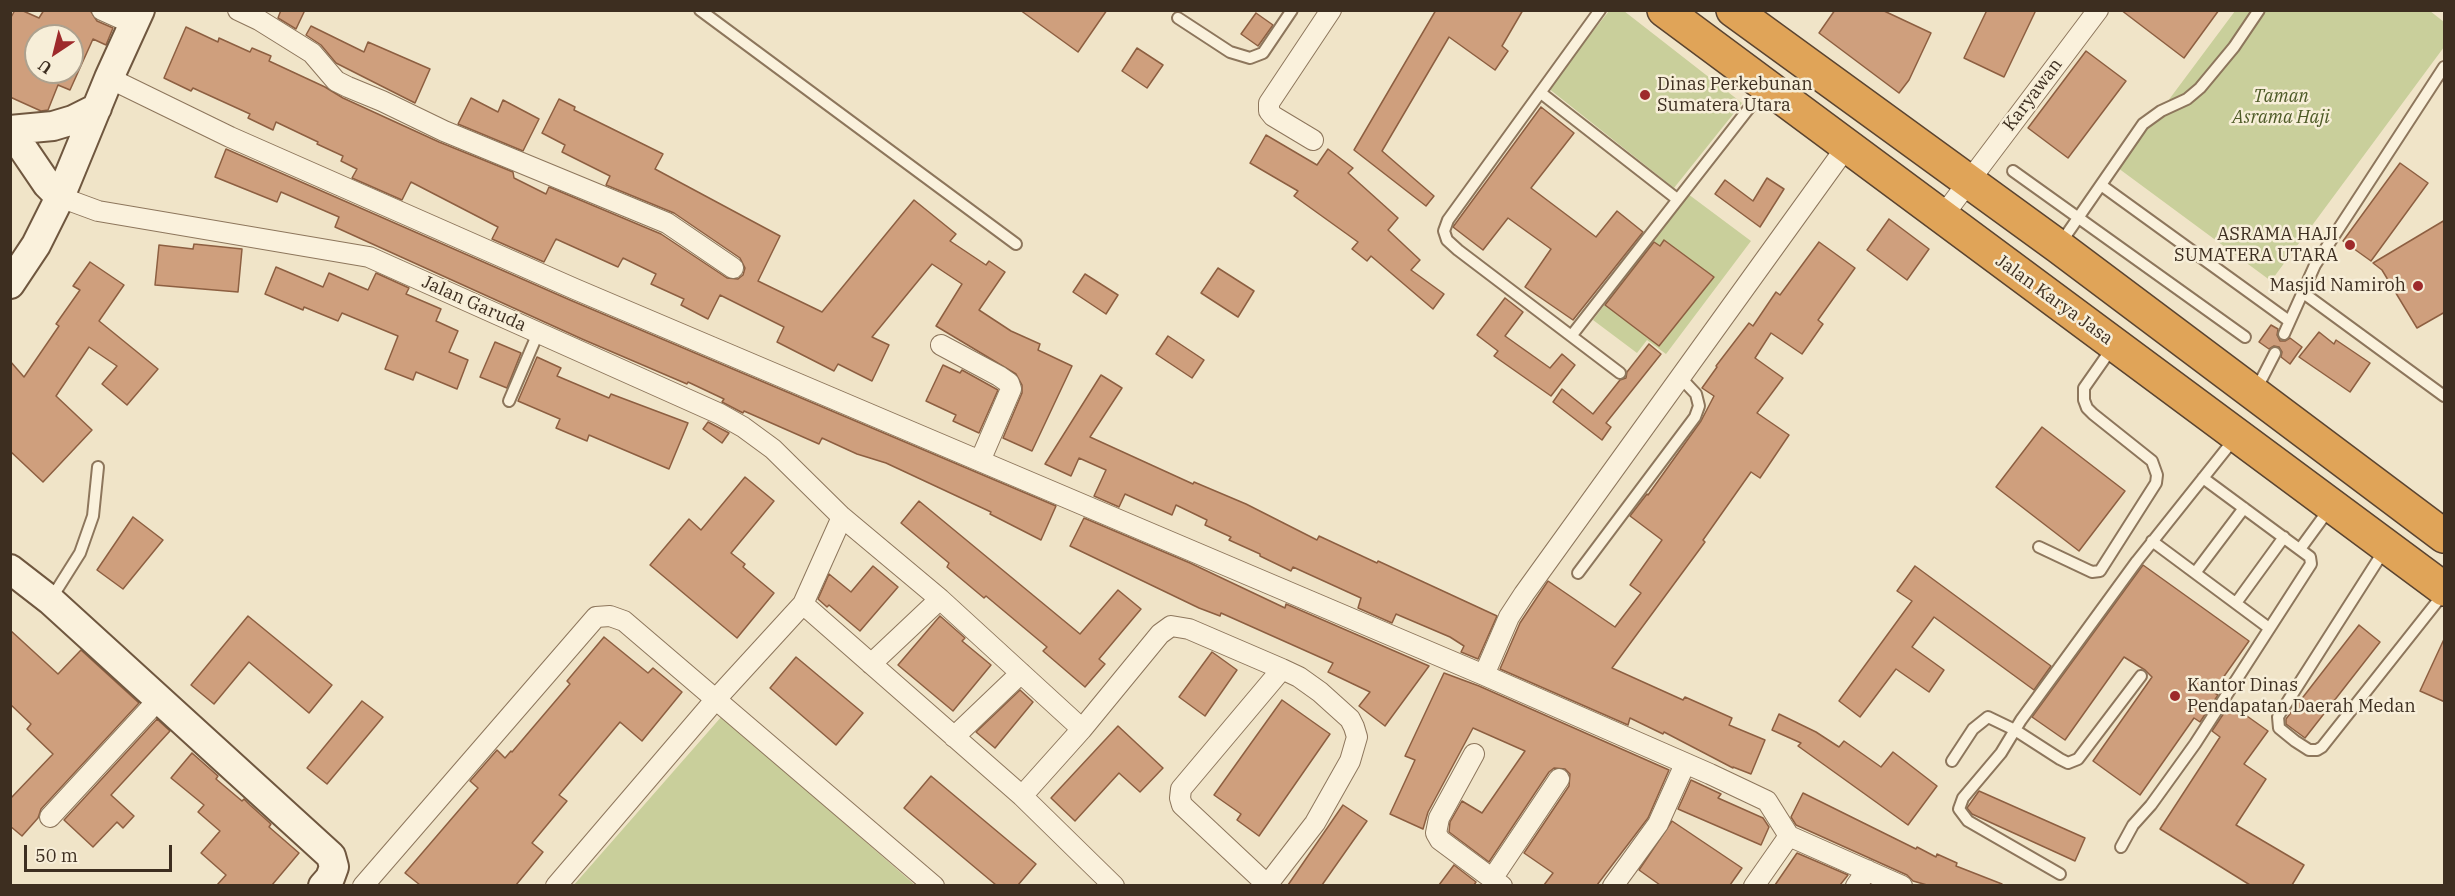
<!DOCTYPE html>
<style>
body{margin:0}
#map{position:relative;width:2455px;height:896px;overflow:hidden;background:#f0e4c8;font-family:"IBM Plex Serif",serif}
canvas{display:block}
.frame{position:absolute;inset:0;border:12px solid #3d2e20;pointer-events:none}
.north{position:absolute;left:24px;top:24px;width:60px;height:60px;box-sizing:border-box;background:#f7eed8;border:2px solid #ada18e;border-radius:50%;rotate:215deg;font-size:16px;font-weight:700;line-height:24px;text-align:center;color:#3d2e20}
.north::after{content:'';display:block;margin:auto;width:21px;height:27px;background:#9e2a2b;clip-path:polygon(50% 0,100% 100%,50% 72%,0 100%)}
.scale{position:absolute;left:24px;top:845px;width:148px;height:27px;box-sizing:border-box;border:3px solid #3d2e20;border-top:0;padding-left:8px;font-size:18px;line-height:21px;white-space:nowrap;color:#3d2e20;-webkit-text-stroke:4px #f7eed8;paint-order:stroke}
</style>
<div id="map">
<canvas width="2455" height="896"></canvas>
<div class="frame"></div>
<div class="north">U</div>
<div class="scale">50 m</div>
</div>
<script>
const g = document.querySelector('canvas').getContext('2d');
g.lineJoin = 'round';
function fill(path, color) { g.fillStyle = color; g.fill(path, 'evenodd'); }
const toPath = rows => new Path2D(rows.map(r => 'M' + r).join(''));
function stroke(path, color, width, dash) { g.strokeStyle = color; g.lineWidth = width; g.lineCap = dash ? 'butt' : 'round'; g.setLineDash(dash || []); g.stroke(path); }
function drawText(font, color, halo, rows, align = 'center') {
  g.font = font + ' "IBM Plex Serif",serif'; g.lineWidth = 5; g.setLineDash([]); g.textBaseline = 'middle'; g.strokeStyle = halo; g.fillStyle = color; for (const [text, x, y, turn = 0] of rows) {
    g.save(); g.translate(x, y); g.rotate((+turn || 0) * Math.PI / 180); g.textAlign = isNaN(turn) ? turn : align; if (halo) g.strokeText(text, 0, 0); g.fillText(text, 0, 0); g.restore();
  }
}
fill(toPath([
 [1609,11,1624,11,1742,103,1674,188,1548,88],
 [2235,11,2430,11,2444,22,2444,47,2271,281,2118,168],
 [1688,194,1751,241,1666,354,1647,340,1637,353,1593,320],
 [722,716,915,885,573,886]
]), '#c9cf9b');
const building = toPath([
 [15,10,21,10,39,18,44,10,90,10,97,21,113,28,106,45,93,39,70,90,58,85,48,110,41,111,10,97,10,19,15,10],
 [36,36,72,36,72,72,36,72,36,36],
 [281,10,305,10,296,29,278,18,281,10],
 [1020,10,1107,10,1078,52,1020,10],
 [1436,10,1523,10,1502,46,1508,51,1495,70,1449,37,1382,151,1434,196,1426,206,1354,150,1436,10],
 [1835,10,1882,10,1931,33,1909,80,1899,93,1819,33,1835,10],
 [1987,10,2036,10,2004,77,1964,58,1987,10],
 [2121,10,2219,10,2184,58,2121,10],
 [1256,13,1273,25,1258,46,1241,34,1256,13],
 [311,26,364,52,368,42,430,69,415,103,336,63,321,45,306,35,311,26],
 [186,27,218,42,219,38,250,52,252,48,271,56,269,61,325,87,343,98,439,142,513,172,514,178,546,194,549,187,661,234,727,278,738,279,743,275,745,268,740,258,674,213,606,185,610,176,562,152,565,145,542,133,559,99,575,107,574,110,663,154,655,169,780,236,758,281,822,312,914,200,956,234,950,241,986,265,989,261,1005,272,979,310,1011,331,1040,344,1038,350,1072,366,1032,451,1003,438,1022,393,1022,385,1016,374,936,326,962,284,932,264,872,337,889,345,872,381,838,364,834,371,777,342,784,327,720,295,708,319,681,305,684,299,651,284,656,274,623,258,618,267,556,239,544,262,492,239,498,227,411,182,402,200,352,178,357,169,341,161,343,156,317,144,318,142,276,122,273,130,248,118,250,114,193,88,191,91,164,78,186,27],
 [1137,48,1163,65,1147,88,1122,71,1137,48],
 [2086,51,2126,81,2068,158,2028,128,2086,51],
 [471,98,498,112,503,100,539,119,523,151,458,124,471,98],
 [1541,107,1574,133,1531,188,1596,237,1617,211,1643,232,1573,320,1525,287,1551,249,1508,218,1483,250,1453,227,1541,107],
 [1266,135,1317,165,1328,149,1353,168,1348,173,1398,218,1388,230,1420,260,1411,270,1444,294,1433,309,1371,256,1367,261,1352,249,1358,242,1294,196,1298,191,1250,163,1266,135],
 [226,149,570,300,1056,506,1041,540,990,514,991,512,886,463,857,454,822,438,819,444,744,411,743,413,722,402,724,399,688,382,687,384,582,339,335,227,339,217,281,192,277,202,215,177,226,149],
 [2400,163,2428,183,2371,261,2343,241,2400,163],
 [1767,178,1784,189,1760,227,1715,194,1725,180,1753,201,1767,178],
 [1889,219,1929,249,1907,280,1867,250,1889,219],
 [2445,220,2445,312,2417,328,2382,270,2373,263,2445,220],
 [1664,240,1714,277,1659,346,1605,305,1654,242,1660,246,1664,240],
 [1819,242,1855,268,1818,320,1823,324,1802,354,1771,333,1755,358,1783,378,1757,413,1789,435,1760,478,1751,472,1703,540,1705,542,1612,668,1683,700,1685,697,1732,718,1729,725,1765,740,1751,774,1733,767,1733,768,1664,732,1663,734,1630,718,1628,725,1500,669,1520,623,1548,581,1615,627,1641,593,1630,585,1662,540,1630,516,1647,494,1648,495,1701,421,1714,396,1702,388,1717,367,1716,366,1749,323,1753,326,1776,292,1780,295,1819,242],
 [194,244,242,249,238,292,155,285,159,245,193,249,194,244],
 [90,262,124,285,99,321,158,369,127,405,102,384,117,366,89,347,56,396,92,430,43,482,10,451,10,361,24,377,59,326,56,324,80,290,73,286,90,262],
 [276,267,323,287,329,273,368,290,376,273,409,288,406,294,441,309,436,321,458,331,449,352,468,360,457,389,416,372,413,380,385,369,398,336,342,313,338,321,304,307,303,310,265,294,276,267],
 [1218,268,1254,291,1238,317,1201,293,1218,268],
 [1085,274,1118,295,1106,314,1073,292,1085,274],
 [1505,298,1523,312,1505,336,1550,368,1562,354,1575,365,1551,396,1494,356,1498,351,1477,335,1505,298],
 [2271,325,2278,329,2277,335,2280,341,2285,341,2290,338,2302,347,2290,364,2281,357,2282,352,2279,347,2274,346,2269,349,2259,342,2271,325],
 [2319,332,2334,344,2336,340,2370,363,2350,392,2299,357,2319,332],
 [1168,336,1204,360,1192,378,1156,354,1168,336],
 [495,342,521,353,507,388,480,377,495,342],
 [1649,344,1661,354,1606,423,1611,427,1602,440,1553,402,1562,389,1593,414,1620,380,1626,378,1627,372,1649,344],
 [537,357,561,368,557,376,609,398,611,394,688,423,669,469,589,435,587,441,556,428,560,419,518,401,537,357],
 [943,365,960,373,962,370,998,390,979,433,953,421,956,415,926,401,943,365],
 [1101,375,1122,388,1090,437,1193,484,1194,482,1246,504,1317,540,1319,536,1377,563,1378,561,1497,616,1478,659,1461,652,1464,646,1450,637,1396,614,1392,623,1358,608,1361,598,1293,567,1291,571,1260,556,1260,554,1229,540,1231,537,1205,525,1207,520,1176,505,1172,515,1125,494,1119,507,1094,496,1106,470,1079,458,1071,476,1045,464,1101,375],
 [708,422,729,433,722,443,703,429,708,422],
 [2042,427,2125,491,2079,551,1996,487,2042,427],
 [745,477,774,501,731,553,745,564,743,567,774,593,737,638,650,565,689,519,701,530,745,477],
 [919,501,1080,634,1118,590,1141,609,1099,659,1105,664,1085,687,1043,651,1047,647,986,596,984,598,947,567,949,563,901,523,919,501],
 [133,517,163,540,123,589,97,570,133,517],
 [1084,518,1190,563,1285,608,1286,604,1429,666,1385,726,1359,706,1370,692,1328,672,1333,663,1221,613,1220,616,1199,608,1070,546,1084,518],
 [2143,565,2249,641,2213,692,2218,695,2200,722,2194,718,2140,795,2093,761,2152,677,2145,670,2124,657,2065,740,2032,717,2143,565],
 [873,566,898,587,860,631,829,605,827,607,818,599,829,574,851,592,873,566],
 [1915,566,2051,666,2034,690,1934,617,1912,647,1944,670,1929,692,1896,669,1860,717,1839,701,1912,601,1897,591,1915,566],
 [248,616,332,685,309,713,249,662,214,704,191,685,248,616],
 [940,616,965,638,962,641,991,665,953,711,898,665,940,616],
 [2359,625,2380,642,2305,738,2286,724,2286,719,2359,625],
 [10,630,58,674,81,650,139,703,41,809,38,818,22,836,10,826,10,799,53,754,27,729,31,724,10,704,10,630],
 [604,637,648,673,653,668,682,692,642,741,620,722,559,795,567,801,532,843,543,852,516,885,420,885,405,873,478,788,470,781,497,750,505,758,511,751,512,752,570,684,567,681,604,637],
 [2445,637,2445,702,2420,691,2445,637],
 [1212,652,1237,670,1205,716,1179,697,1212,652],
 [796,657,863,713,836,745,770,688,796,657],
 [1444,673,1479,686,1669,770,1648,818,1597,885,1544,885,1553,873,1524,853,1569,786,1570,774,1565,769,1554,768,1549,772,1489,862,1449,832,1450,822,1462,801,1482,813,1525,751,1473,728,1428,812,1423,829,1390,814,1415,760,1405,756,1444,673],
 [1020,690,1033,702,995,748,976,732,1020,690],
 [1282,700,1330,734,1259,836,1237,820,1241,814,1214,795,1282,700],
 [362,701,383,717,327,784,307,768,362,701],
 [2230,704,2268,731,2244,764,2266,779,2236,825,2304,865,2292,885,2250,885,2160,829,2220,737,2212,731,2230,704],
 [1779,714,1816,732,1839,747,1844,741,1881,767,1893,752,1937,786,1908,825,1798,746,1801,743,1772,730,1779,714],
 [157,719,170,731,111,795,134,816,123,828,117,822,93,847,64,820,157,719],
 [1118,726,1163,768,1140,792,1119,773,1075,821,1051,798,1118,726],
 [192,753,218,776,216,779,242,801,244,799,250,805,271,824,269,827,299,853,272,885,217,885,226,875,201,853,220,831,198,812,204,805,171,778,192,753],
 [931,776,1036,864,1018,885,996,885,904,808,931,776],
 [1691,780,1721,794,1718,798,1763,818,1769,827,1761,845,1678,809,1691,780],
 [1979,791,2085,838,2075,861,1972,814,1967,808,1979,791],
 [1803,793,1916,849,1917,847,1936,857,1937,854,1957,863,1956,866,2002,884,2002,885,1927,885,1913,881,1907,875,1796,825,1791,817,1803,793],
 [1343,805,1367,821,1322,885,1288,885,1343,805],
 [1672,821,1742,868,1730,885,1660,885,1639,870,1672,821],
 [1797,853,1848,875,1840,885,1775,885,1797,853],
 [1454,865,1476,882,1474,885,1439,885,1454,865]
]);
fill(building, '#cf9f7d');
stroke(building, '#8d5f41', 1.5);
const lane = toPath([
 [700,10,1016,244],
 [1600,10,1448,220,1444,231,1447,240,1458,250,1620,373],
 [1178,18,1230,52,1250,58,1263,53,1292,10],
 [1541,93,1677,199],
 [2013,171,2245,337],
 [2101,185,2289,321],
 [2060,244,2143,124,2161,111,2187,99,2200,88,2234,47,2259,10],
 [2302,292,2444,396],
 [2284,334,2315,265,2444,67],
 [1572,335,1764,89],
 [2256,390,2275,353],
 [509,401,538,333],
 [2152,541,2269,628],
 [2039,547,2092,572,2100,571,2156,483,2157,475,2152,461,2093,414,2087,408,2084,400,2084,388,2112,348],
 [2300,549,2330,508],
 [2385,549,2281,712,2278,717,2279,728,2295,741,2309,750,2317,750,2322,747,2444,593],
 [1578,573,1695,417,1699,406,1696,394,1680,377],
 [2195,573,2244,508],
 [51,599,80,553,93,516,98,467],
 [2236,603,2284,537],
 [1952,761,1973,729,1988,717,2015,730,2060,759,2068,763,2078,759,2141,676],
 [2121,847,2133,825,2151,805,2195,744,2311,564,2310,557,2203,478],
 [2060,874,1968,821,1959,809,1963,798,2001,753,2021,720,2137,561,2235,438]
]);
const street = toPath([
 [102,10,133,24],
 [238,10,259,20,312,53,336,81,348,87,382,101,444,131,667,223,733,268],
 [109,78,230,137,575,289,1484,675,1710,774,1767,801,1789,836,1902,886],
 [1313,140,1273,116,1269,111,1269,103,1331,10],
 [60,197,98,211,369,257,720,414,743,427,773,449,842,517,940,599,1082,729],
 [1942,217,2098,10],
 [941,345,999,376,1009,383,1011,389,980,461],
 [803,604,842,517],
 [871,664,940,599],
 [1484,675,1509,617,1524,594,1847,146],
 [954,737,1021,673],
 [1474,754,1439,818,1436,833,1440,840,1502,886],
 [1022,796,1082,729,1160,634,1171,626,1189,629,1282,669,1299,677,1320,692,1350,719,1354,727,1357,737,1350,761,1315,823,1271,880,1265,882,1261,879,1182,805,1180,798,1181,789,1282,669],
 [50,817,159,699],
 [1492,879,1559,779],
 [363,886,596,617,610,616,624,621,934,886],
 [556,886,716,699,803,604,1022,796,1114,886],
 [1613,886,1658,824,1685,764],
 [1754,886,1789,836],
 [1856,886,1867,870]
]);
const secondary = toPath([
 [10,130,53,126,73,120,97,108],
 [11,131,47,184,60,197],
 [10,284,36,245,60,197,109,78,140,10],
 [10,569,50,600,331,856,334,867,330,878,323,886]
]);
const highway = toPath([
 [1664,10,2444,589],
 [1733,10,2059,247,2444,536]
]);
stroke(lane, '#8d765c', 14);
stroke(street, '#8d765c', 22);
stroke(secondary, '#6f573f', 32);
stroke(highway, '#5b4430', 36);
stroke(lane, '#faf1dc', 10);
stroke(street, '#faf1dc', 20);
stroke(secondary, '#faf1dc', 28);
stroke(highway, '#e0a458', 33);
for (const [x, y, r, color] of [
 [1645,95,6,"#9e2a2b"],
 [2350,245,6,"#9e2a2b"],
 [2418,286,6,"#9e2a2b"],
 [2175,696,6,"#9e2a2b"]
]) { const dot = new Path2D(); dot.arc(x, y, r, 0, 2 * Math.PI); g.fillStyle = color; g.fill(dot); stroke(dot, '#f7eed8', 2); }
drawText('18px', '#3d2e20', '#f7eed8', [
 ["Dinas Perkebunan",1657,85],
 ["Sumatera Utara",1657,106],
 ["ASRAMA HAJI",2338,235,"right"],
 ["SUMATERA UTARA",2338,256,"right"],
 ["Masjid Namiroh",2406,286,"right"],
 ["Kantor Dinas",2187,686],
 ["Pendapatan Daerah Medan",2187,707]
], 'left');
drawText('18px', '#3d2e20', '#f7eed8', [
 ["Karyawan",2033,95,-53],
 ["Jalan Karya Jasa",2054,300,36],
 ["Jalan Garuda",474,304,24]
]);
drawText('italic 18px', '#4d5a26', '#f7eed8', [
 ["Taman",2281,97],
 ["Asrama Haji",2281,118]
]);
</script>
